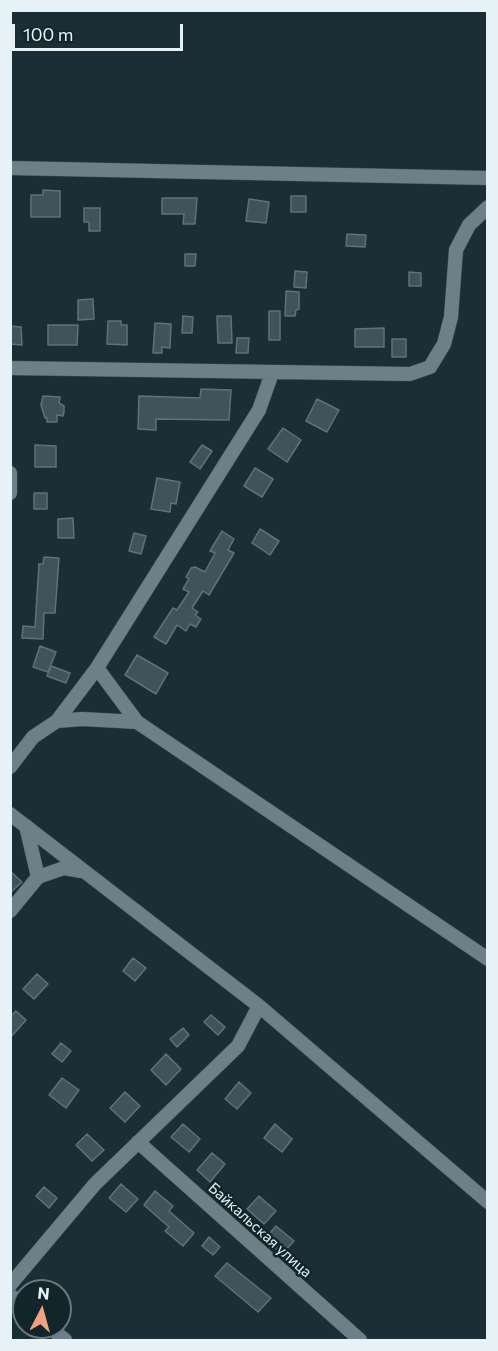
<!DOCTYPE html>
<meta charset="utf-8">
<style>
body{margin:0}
#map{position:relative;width:498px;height:1351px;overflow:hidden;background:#1c2e35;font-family:Commissioner,sans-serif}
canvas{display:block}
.frame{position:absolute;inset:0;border:12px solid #e6f2f6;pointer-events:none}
.north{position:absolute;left:12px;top:1279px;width:60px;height:60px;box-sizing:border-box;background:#12252b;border:2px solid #67777c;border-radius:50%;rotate:6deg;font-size:16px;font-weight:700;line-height:24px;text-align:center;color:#e6f2f6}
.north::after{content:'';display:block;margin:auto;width:21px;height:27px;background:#f3a081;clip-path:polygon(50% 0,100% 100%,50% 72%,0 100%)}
.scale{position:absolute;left:12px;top:24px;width:171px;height:27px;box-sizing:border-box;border:3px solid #e6f2f6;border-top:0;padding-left:8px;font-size:18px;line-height:21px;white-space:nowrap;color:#e6f2f6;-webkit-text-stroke:4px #12252b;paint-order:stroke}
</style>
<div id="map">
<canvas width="498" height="1351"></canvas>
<div class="frame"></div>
<div class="north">N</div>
<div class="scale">100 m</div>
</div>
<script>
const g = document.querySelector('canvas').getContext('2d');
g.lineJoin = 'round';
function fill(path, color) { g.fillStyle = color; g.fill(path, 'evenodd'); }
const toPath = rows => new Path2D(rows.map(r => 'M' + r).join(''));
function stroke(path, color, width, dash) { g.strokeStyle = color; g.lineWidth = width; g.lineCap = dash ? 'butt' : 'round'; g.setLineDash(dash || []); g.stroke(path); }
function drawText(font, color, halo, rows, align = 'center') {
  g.font = font + ' Commissioner,sans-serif'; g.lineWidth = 5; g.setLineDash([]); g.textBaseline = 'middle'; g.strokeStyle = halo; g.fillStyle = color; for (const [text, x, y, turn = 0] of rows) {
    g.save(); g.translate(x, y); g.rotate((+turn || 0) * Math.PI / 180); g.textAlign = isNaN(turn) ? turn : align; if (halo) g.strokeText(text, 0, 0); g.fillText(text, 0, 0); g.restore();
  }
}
const building = toPath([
 [43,190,60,191,60,217,31,217,31,195,43,195,43,190],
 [291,196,306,196,306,212,291,212,291,196],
 [162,198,197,198,195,224,183,224,184,214,162,214,162,198],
 [249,199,269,202,266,223,246,221,249,199],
 [84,208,100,208,100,231,89,231,89,222,84,222,84,208],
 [347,234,366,235,365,247,346,246,347,234],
 [185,254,196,254,195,266,185,266,185,254],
 [295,271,307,272,306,288,294,287,295,271],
 [409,272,421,273,421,286,409,286,409,272],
 [286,291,299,292,299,309,296,310,295,316,285,316,286,291],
 [93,299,94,319,78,320,78,300,93,299],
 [269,311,280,311,280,340,269,340,269,311],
 [183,316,193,317,192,333,182,333,183,316],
 [217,316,231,316,232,343,218,343,217,316],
 [108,321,121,321,121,325,127,325,127,345,107,344,108,321],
 [155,323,171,324,170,348,162,347,162,353,153,353,155,323],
 [48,325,78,325,77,345,48,345,48,325],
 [10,326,21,327,22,345,10,344,10,326],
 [384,328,384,347,355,347,355,329,384,328],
 [237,338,249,338,248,353,236,353,237,338],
 [392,339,406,339,406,357,392,357,392,339],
 [201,389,231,390,229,420,156,419,156,430,138,429,139,396,200,398,201,389],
 [43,396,60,397,59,403,64,406,64,412,63,416,57,415,57,422,47,422,47,418,45,418,41,405,43,396],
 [317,399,339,410,327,432,306,421,317,399],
 [283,428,301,440,287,462,268,449,283,428],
 [35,445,56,446,56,467,35,467,35,445],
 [202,445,212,451,200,469,190,462,202,445],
 [255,468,273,479,262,497,244,486,255,468],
 [157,478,180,482,176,504,171,503,170,512,151,509,157,478],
 [34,493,47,493,47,509,34,509,34,493],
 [73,518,74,538,58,538,58,519,73,518],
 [260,529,279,541,270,555,252,543,260,529],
 [222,531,234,539,228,550,234,553,209,595,203,591,192,608,198,612,195,615,201,619,196,627,190,624,186,631,177,625,166,644,154,637,173,608,177,610,189,592,183,589,189,579,186,577,191,568,195,567,205,572,215,553,210,551,222,531],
 [134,533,146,536,141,554,129,551,134,533],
 [44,557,59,558,55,613,44,613,43,639,22,638,23,626,35,627,39,564,43,564,44,557],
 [40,646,56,652,48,672,33,667,40,646],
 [137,655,168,673,156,694,125,675,137,655],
 [51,666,70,673,66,683,47,676,51,666],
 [10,871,22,882,10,893,10,871],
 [133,958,146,968,135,981,123,971,133,958],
 [37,974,48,984,34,999,23,989,37,974],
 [16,1011,26,1020,10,1038,10,1017,16,1011],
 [211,1015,225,1027,218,1035,204,1022,211,1015],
 [183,1028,189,1035,177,1047,170,1039,183,1028],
 [61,1043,71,1051,62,1062,52,1054,61,1043],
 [166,1054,181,1069,166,1085,151,1070,166,1054],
 [62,1078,79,1090,66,1108,49,1095,62,1078],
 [239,1082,251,1093,237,1109,225,1099,239,1082],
 [125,1092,140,1106,125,1122,110,1108,125,1092],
 [183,1124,200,1139,189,1152,171,1137,183,1124],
 [275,1124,292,1139,282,1152,264,1138,275,1124],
 [87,1134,104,1150,92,1161,76,1145,87,1134],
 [212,1153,225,1164,210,1182,197,1170,212,1153],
 [121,1184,138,1199,126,1212,109,1198,121,1184],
 [44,1187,57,1198,49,1208,36,1196,44,1187],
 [155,1191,173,1206,169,1211,194,1233,183,1246,165,1231,169,1227,144,1205,155,1191],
 [259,1196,276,1211,264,1224,247,1209,259,1196],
 [276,1226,294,1241,282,1254,265,1239,276,1226],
 [209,1237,220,1247,213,1255,202,1246,209,1237],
 [227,1263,271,1298,258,1312,215,1276,227,1263]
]);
fill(building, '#3f535a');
stroke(building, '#5e7279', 1.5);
const minor = toPath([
 [10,168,488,178],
 [10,368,410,374,430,367,444,344,451,317,456,250,469,225,488,207],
 [10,473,10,493],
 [97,668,137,722,488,959],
 [57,721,82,719,137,722],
 [10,767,33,737,57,721,97,668,259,410,272,373],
 [10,814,259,1006,488,1202],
 [26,826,38,877],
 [10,911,38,877,64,868,81,871],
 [138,1142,360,1340],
 [10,1285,95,1184,238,1046,259,1006],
 [10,1295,24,1306],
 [49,1327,65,1340]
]);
stroke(minor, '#3b4b50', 15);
stroke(minor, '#6b8087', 14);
drawText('15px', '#e6f2f6', '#12252b', [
 ["Байкальская улица",260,1230,42]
]);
</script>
